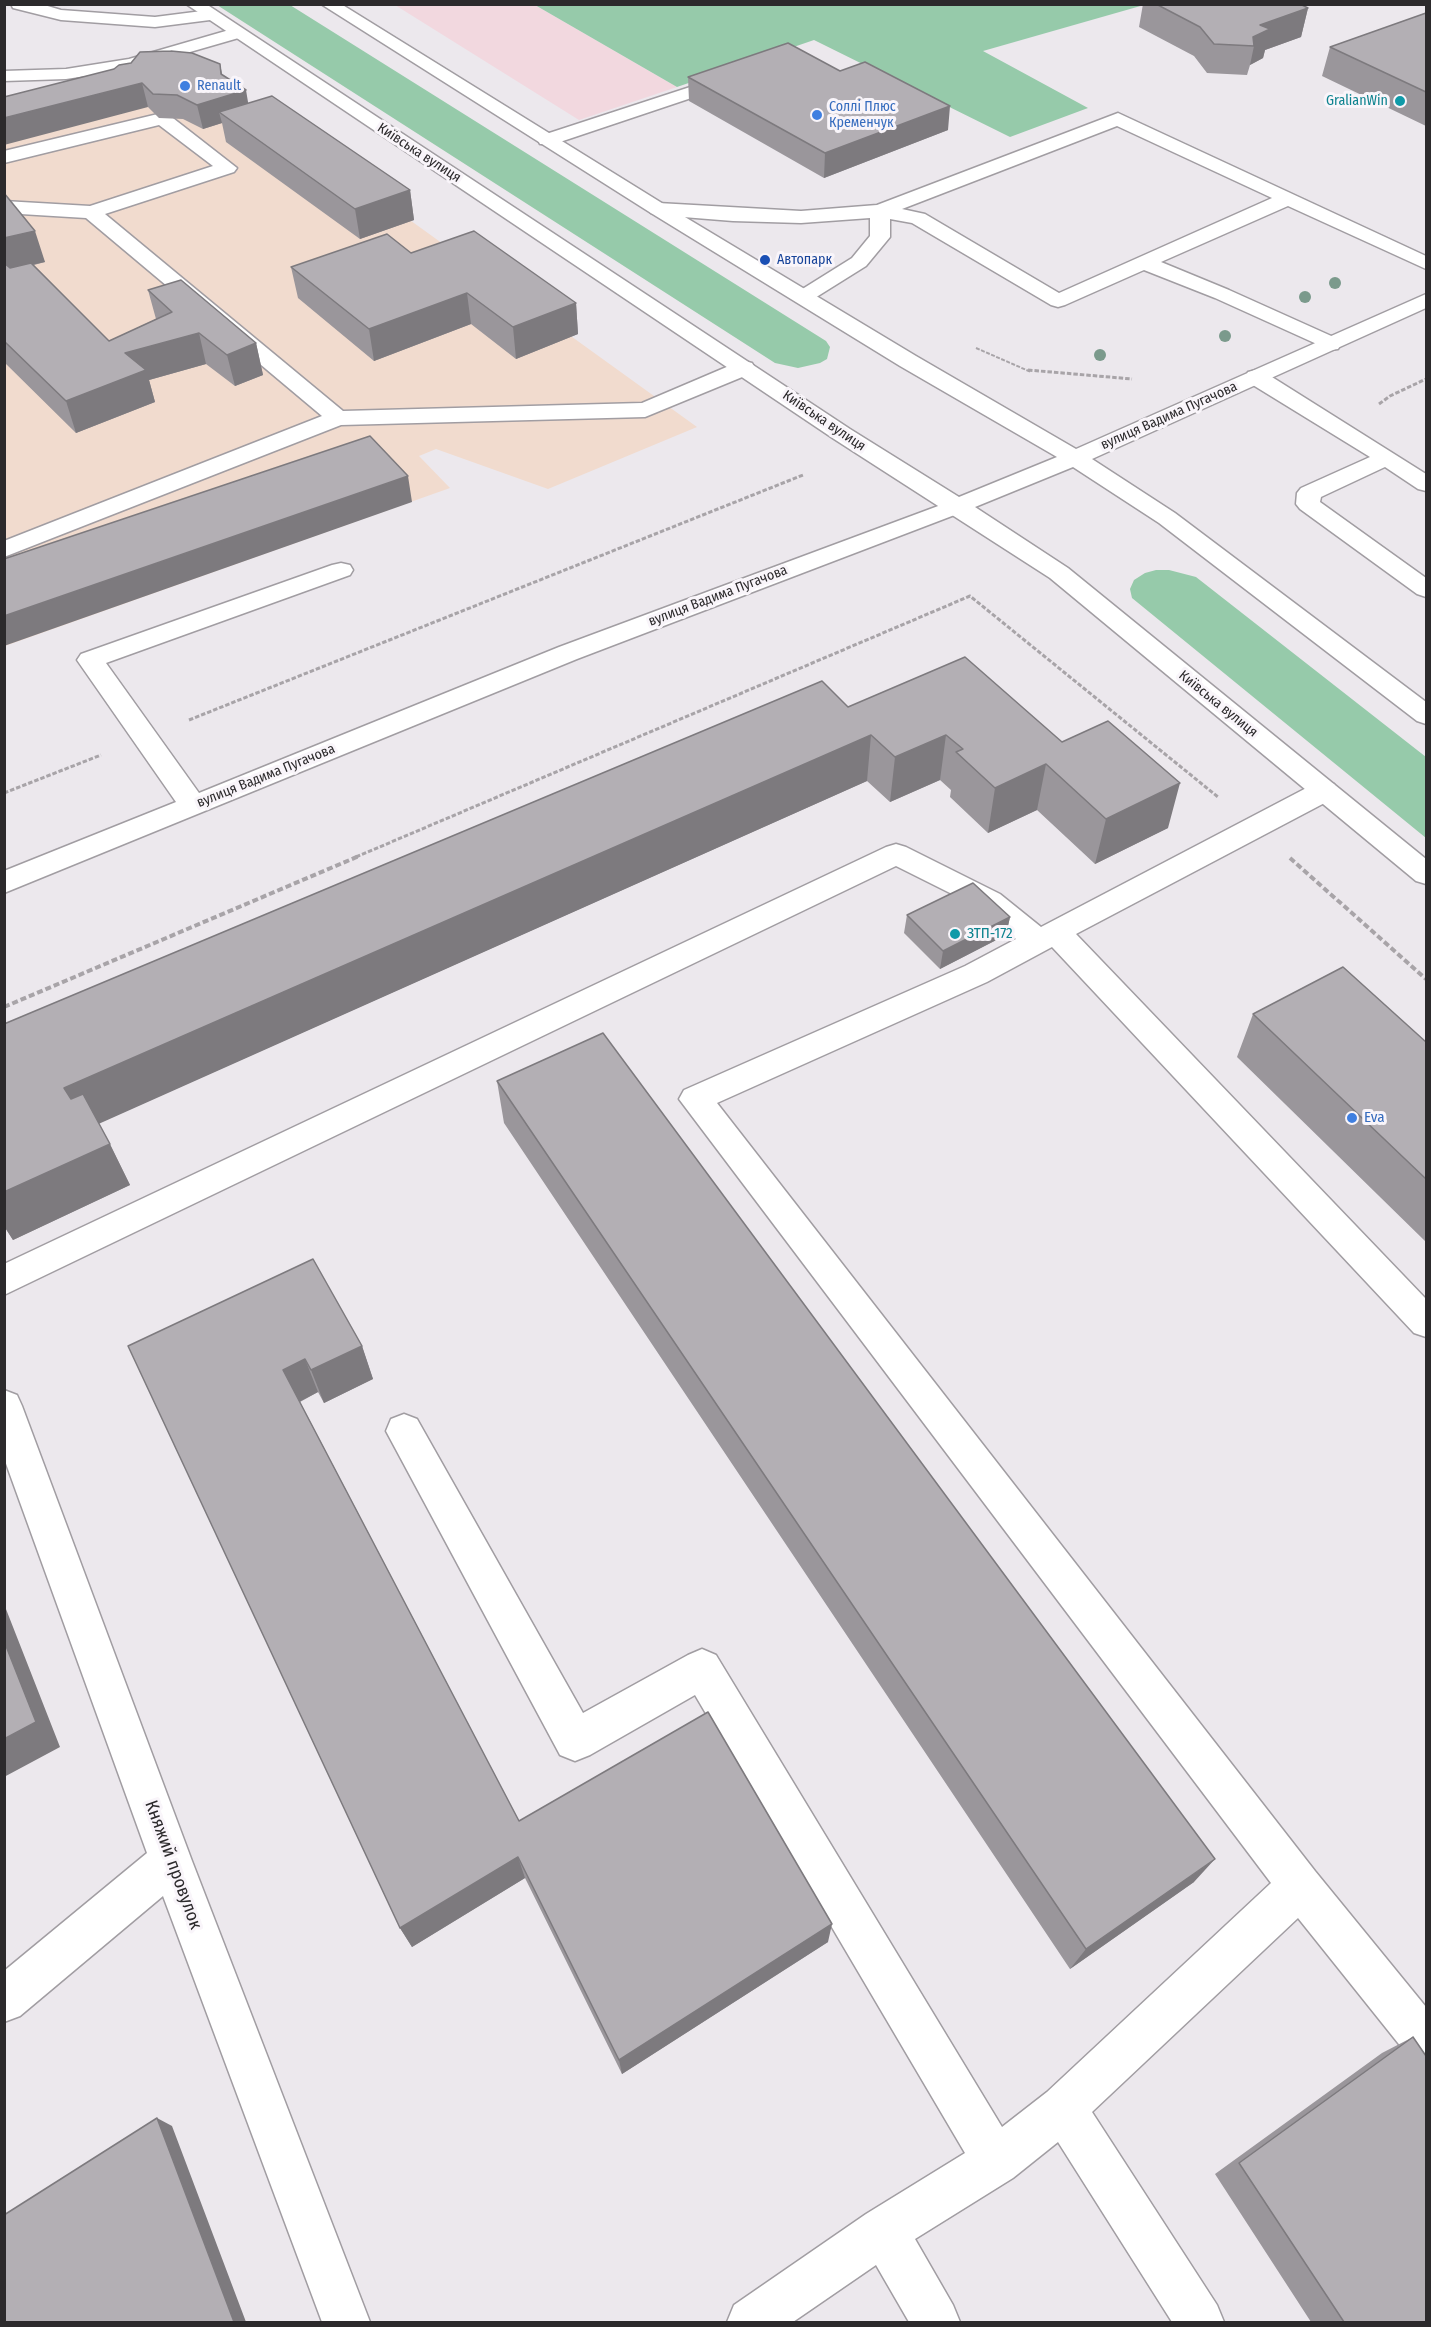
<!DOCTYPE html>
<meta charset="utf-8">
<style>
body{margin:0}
#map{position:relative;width:1431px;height:2327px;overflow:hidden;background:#ece8ed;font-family:"Fira Sans Condensed",sans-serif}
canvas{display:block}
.frame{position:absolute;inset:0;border:6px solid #2c2a2c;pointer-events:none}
</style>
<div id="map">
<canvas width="1431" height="2327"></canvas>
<div class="frame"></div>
</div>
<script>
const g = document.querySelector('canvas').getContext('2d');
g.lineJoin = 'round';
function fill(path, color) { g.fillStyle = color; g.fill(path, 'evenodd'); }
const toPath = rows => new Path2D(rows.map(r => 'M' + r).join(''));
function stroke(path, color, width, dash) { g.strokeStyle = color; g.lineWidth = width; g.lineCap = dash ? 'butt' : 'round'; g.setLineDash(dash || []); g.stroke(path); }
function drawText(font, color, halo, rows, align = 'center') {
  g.font = font + ' "Fira Sans Condensed",sans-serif'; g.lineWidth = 6; g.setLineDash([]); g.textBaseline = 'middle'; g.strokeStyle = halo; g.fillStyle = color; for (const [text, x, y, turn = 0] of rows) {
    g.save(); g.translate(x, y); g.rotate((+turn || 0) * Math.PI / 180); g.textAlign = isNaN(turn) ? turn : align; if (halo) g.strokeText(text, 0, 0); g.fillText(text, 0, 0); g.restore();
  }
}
fill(toPath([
 [395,5,535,5,677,87,579,120]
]), '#f2d8df');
fill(toPath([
 [190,72,278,125,697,427,548,489,436,449,419,456,450,488,5,646,5,122]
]), '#f1dbce');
fill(toPath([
 [217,5,290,5,826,341,830,347,827,359,820,363,798,368,775,363],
 [535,5,1144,5,983,51,1088,108,1010,137,814,40,677,87],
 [1156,570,1169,570,1196,577,1426,757,1426,838,1132,598,1130,589,1134,580,1145,573]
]), '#96caaa');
const minor = toPath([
 [11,4,41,4,61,10,155,17,210,10,216,11,218,15,216,19,210,20,155,27,61,20,13,8,11,4],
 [236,28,242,29,245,33,242,37,131,69,66,79,4,81,4,71,66,69,129,59,236,28],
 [730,74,736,75,739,79,736,83,554,144,540,144,538,140,540,136,730,74],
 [162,113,169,115,237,168,234,172,105,214,343,411,642,403,736,363,744,361,752,363,755,368,752,373,645,417,341,425,4,557,4,541,322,416,86,218,4,213,4,201,90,206,213,166,159,125,4,163,4,151,162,113],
 [1118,113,1426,256,1426,269,1288,206,1161,262,1229,290,1338,339,1341,344,1338,349,1330,350,1215,298,1144,270,1065,305,1058,307,1051,305,912,223,890,219,890,237,866,266,810,301,803,303,796,301,793,297,796,293,852,258,870,236,870,218,801,223,733,221,658,215,651,213,648,209,651,205,658,203,801,211,877,205,1118,113],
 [1117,126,1272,198,1059,293,925,214,902,209,1117,126],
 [1256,370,1264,372,1426,474,1426,491,1418,489,1385,467,1321,497,1320,502,1426,578,1426,597,1417,594,1300,509,1296,504,1297,493,1301,488,1370,457,1248,382,1245,377,1248,372,1256,370],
 [957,499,965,501,969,506,965,511,577,659,4,893,4,871,176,802,77,660,81,654,332,565,341,563,350,565,353,570,350,575,106,663,199,793,559,647,957,499],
 [1324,782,1334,784,1338,791,1334,798,1076,934,1426,1299,1426,1337,1414,1333,1052,947,987,982,717,1103,1315,1871,1426,2007,1426,2064,1410,2058,1298,1918,1092,2112,1217,2305,1224,2322,1172,2322,1058,2142,1013,2178,915,2239,953,2305,960,2322,909,2322,876,2265,793,2322,727,2322,734,2305,866,2214,965,2153,695,1695,590,1755,575,1761,560,1755,386,1431,391,1419,404,1414,417,1419,583,1713,688,1655,702,1649,716,1655,1002,2127,1047,2092,1271,1883,679,1099,684,1090,965,966,1016,939,980,908,896,866,4,1295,4,1264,886,847,896,844,906,847,1000,894,1041,927,1314,784,1324,782],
 [4,1390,17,1395,22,1406,192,1861,370,2322,322,2322,163,1896,20,2016,4,2022,4,1971,147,1853,4,1458,4,1390]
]);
const major = toPath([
 [186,4,206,4,850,429,959,497,1057,457,900,366,651,213,321,4,341,4,665,205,916,356,1076,449,1426,294,1426,308,1092,459,1175,513,1426,702,1426,724,1417,721,1159,523,1073,467,975,507,1068,568,1426,859,1426,884,1416,881,1050,578,834,439,186,4]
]);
stroke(minor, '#a19da2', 3);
stroke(major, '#a19da2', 3);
stroke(toPath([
 [976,348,1031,372]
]), '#a8a4a8', 2, [4, 1.5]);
stroke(toPath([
 [1028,370,1132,379],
 [1379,404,1390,396,1426,379],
 [189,720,803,475],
 [4,793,101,755],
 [356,857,970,596,1218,797]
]), '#a8a4a8', 3, [4.5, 2]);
stroke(toPath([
 [1290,858,1426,979],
 [4,1007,359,856]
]), '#a8a4a8', 4, [6, 3]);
fill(minor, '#fff');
fill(major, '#fff');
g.fillStyle = '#7b9a8c';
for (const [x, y] of [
 [1335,283],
 [1305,297],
 [1225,336],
 [1100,355]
]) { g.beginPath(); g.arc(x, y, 6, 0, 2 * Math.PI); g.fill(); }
fill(toPath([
 [1143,4,1300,4,1308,8,1301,37,1265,50,1263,58,1250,65,1247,75,1207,73,1194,56,1139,27],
 [1426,13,1426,126,1322,76,1330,47],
 [114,69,222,75,248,103,410,190,414,220,360,239,226,142,222,123,203,129,183,119,159,118,148,107],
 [688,77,948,130,824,178,689,101],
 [4,193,45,262,34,265,109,341,156,319,148,290,256,343,263,375,235,386,206,364,149,380,155,402,76,433,4,362],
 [411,253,576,303,578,334,516,359,471,324,374,361,298,298,291,267],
 [848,707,1062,742,1168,828,1095,864,1037,810,988,833,950,797,951,790,940,780,890,802,867,781,99,1123,130,1185,13,1240,4,1226,4,1024],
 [907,915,1010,917,1006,935,940,969,904,933],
 [1253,1014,1426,1042,1426,1242,1237,1057],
 [497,1081,1194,1882,1070,1969,504,1123],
 [128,1346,362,1346,373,1379,324,1403,318,1392,300,1402,519,1821,828,1942,622,2074,525,1878,412,1947,400,1928],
 [1413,2037,1426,2322,1311,2322,1215,2174,1382,2053]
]), '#9a969b');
fill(toPath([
 [1308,8,1301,37,1265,50,1263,58,1250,65,1254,46,1253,37,1260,25],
 [220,64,225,88,246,90,250,114,219,112,222,123,203,129,197,105,221,74],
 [142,83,148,107,4,145,4,118],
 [950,106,948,130,824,178,825,153],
 [410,190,414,220,360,239,355,209],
 [35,231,45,262,4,271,4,238],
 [467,293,471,324,374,361,369,329],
 [576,303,578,334,516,359,513,327],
 [199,333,206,364,149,380,155,402,76,433,66,401,125,353],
 [256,343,263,375,235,386,227,355],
 [408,476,412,502,4,646,4,616],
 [871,735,867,781,85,1130,64,1088],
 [946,735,940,780,890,802,895,757],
 [1046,764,1037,810,988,833,995,788],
 [1180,783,1168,828,1095,864,1106,819],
 [1010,917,1006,935,940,969,943,951],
 [110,1144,130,1185,13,1240,4,1226,4,1192],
 [362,1346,373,1379,324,1403,311,1370],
 [305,1359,318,1392,297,1403,283,1370],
 [4,1604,60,1747,4,1777],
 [518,1857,525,1878,412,1947,400,1928],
 [1215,1859,1194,1882,1070,1969,1086,1949],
 [832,1924,828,1942,622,2074,619,2060],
 [157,2118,172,2126,246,2322,234,2322]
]), '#7d7a7e');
const building = toPath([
 [1156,4,1300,4,1308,8,1260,25,1270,29,1253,37,1254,46,1214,44,1200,27,1156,4],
 [1426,13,1426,92,1330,47,1426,13],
 [788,43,840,71,865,62,950,106,825,153,688,77,788,43],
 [171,51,192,53,220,64,221,74,246,90,197,105,177,95,153,94,142,83,4,118,4,97,114,69,119,65,131,63,140,52,171,51],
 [272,96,410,190,355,209,219,112,272,96],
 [4,193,35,231,4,238,4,193],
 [474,231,576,303,513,327,467,293,369,329,291,267,387,234,411,253,474,231],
 [4,263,10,268,31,263,109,341,172,312,148,290,181,280,256,343,227,355,199,333,125,353,146,370,66,401,4,341,4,263],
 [370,436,408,476,4,616,4,559,370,436],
 [965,657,1062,742,1108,721,1180,783,1106,819,1046,764,995,788,956,752,963,749,946,735,895,757,871,735,64,1088,71,1099,83,1094,110,1144,4,1192,4,1024,822,681,848,707,965,657],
 [973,883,1010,917,943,951,907,915,973,883],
 [1343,967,1426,1042,1426,1179,1253,1014,1343,967],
 [603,1033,1215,1859,1086,1949,497,1081,603,1033],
 [313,1259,362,1346,311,1370,305,1359,283,1370,519,1821,708,1712,832,1924,619,2060,518,1857,400,1928,128,1346,313,1259],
 [4,1641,36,1722,4,1739,4,1641],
 [1413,2037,1426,2056,1426,2322,1344,2322,1239,2163,1413,2037],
 [157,2118,234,2322,4,2322,4,2215,157,2118]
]);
fill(building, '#b3afb4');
stroke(building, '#7d7a7e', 1.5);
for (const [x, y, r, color] of [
 [185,86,6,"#3f7fe0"],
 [1400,101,6,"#0f9aa8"],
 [817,115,6,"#3f7fe0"],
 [765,260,6,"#1a4fb4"],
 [955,934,6,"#0f9aa8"],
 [1352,1118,6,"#3f7fe0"]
]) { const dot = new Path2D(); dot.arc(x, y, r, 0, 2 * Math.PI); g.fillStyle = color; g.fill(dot); stroke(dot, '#f9f5fa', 2); }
drawText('14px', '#366cbe', '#f9f5fa', [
 ["Renault",197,86],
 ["Соллі Плюс",829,107],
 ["Кременчук",829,123]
], 'left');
drawText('14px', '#0d838f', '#f9f5fa', [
 ["GralianWin",1388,101]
], 'right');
drawText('14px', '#2c2a2c', '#f9f5fa', [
 ["Київська вулиця",419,153,33],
 ["вулиця Вадима Пугачова",1169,416,-24],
 ["Київська вулиця",824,421,34],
 ["вулиця Вадима Пугачова",718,596,-21],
 ["Київська вулиця",1218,704,39],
 ["вулиця Вадима Пугачова",266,776,-22]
]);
drawText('14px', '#164399', '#f9f5fa', [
 ["Автопарк",777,260]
], 'left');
drawText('15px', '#0d838f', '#f9f5fa', [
 ["ЗТП-172",967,934]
], 'left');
drawText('15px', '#366cbe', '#f9f5fa', [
 ["Eva",1364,1118]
], 'left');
drawText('18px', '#2c2a2c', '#f9f5fa', [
 ["Княжий провулок",173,1865,70]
]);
</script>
